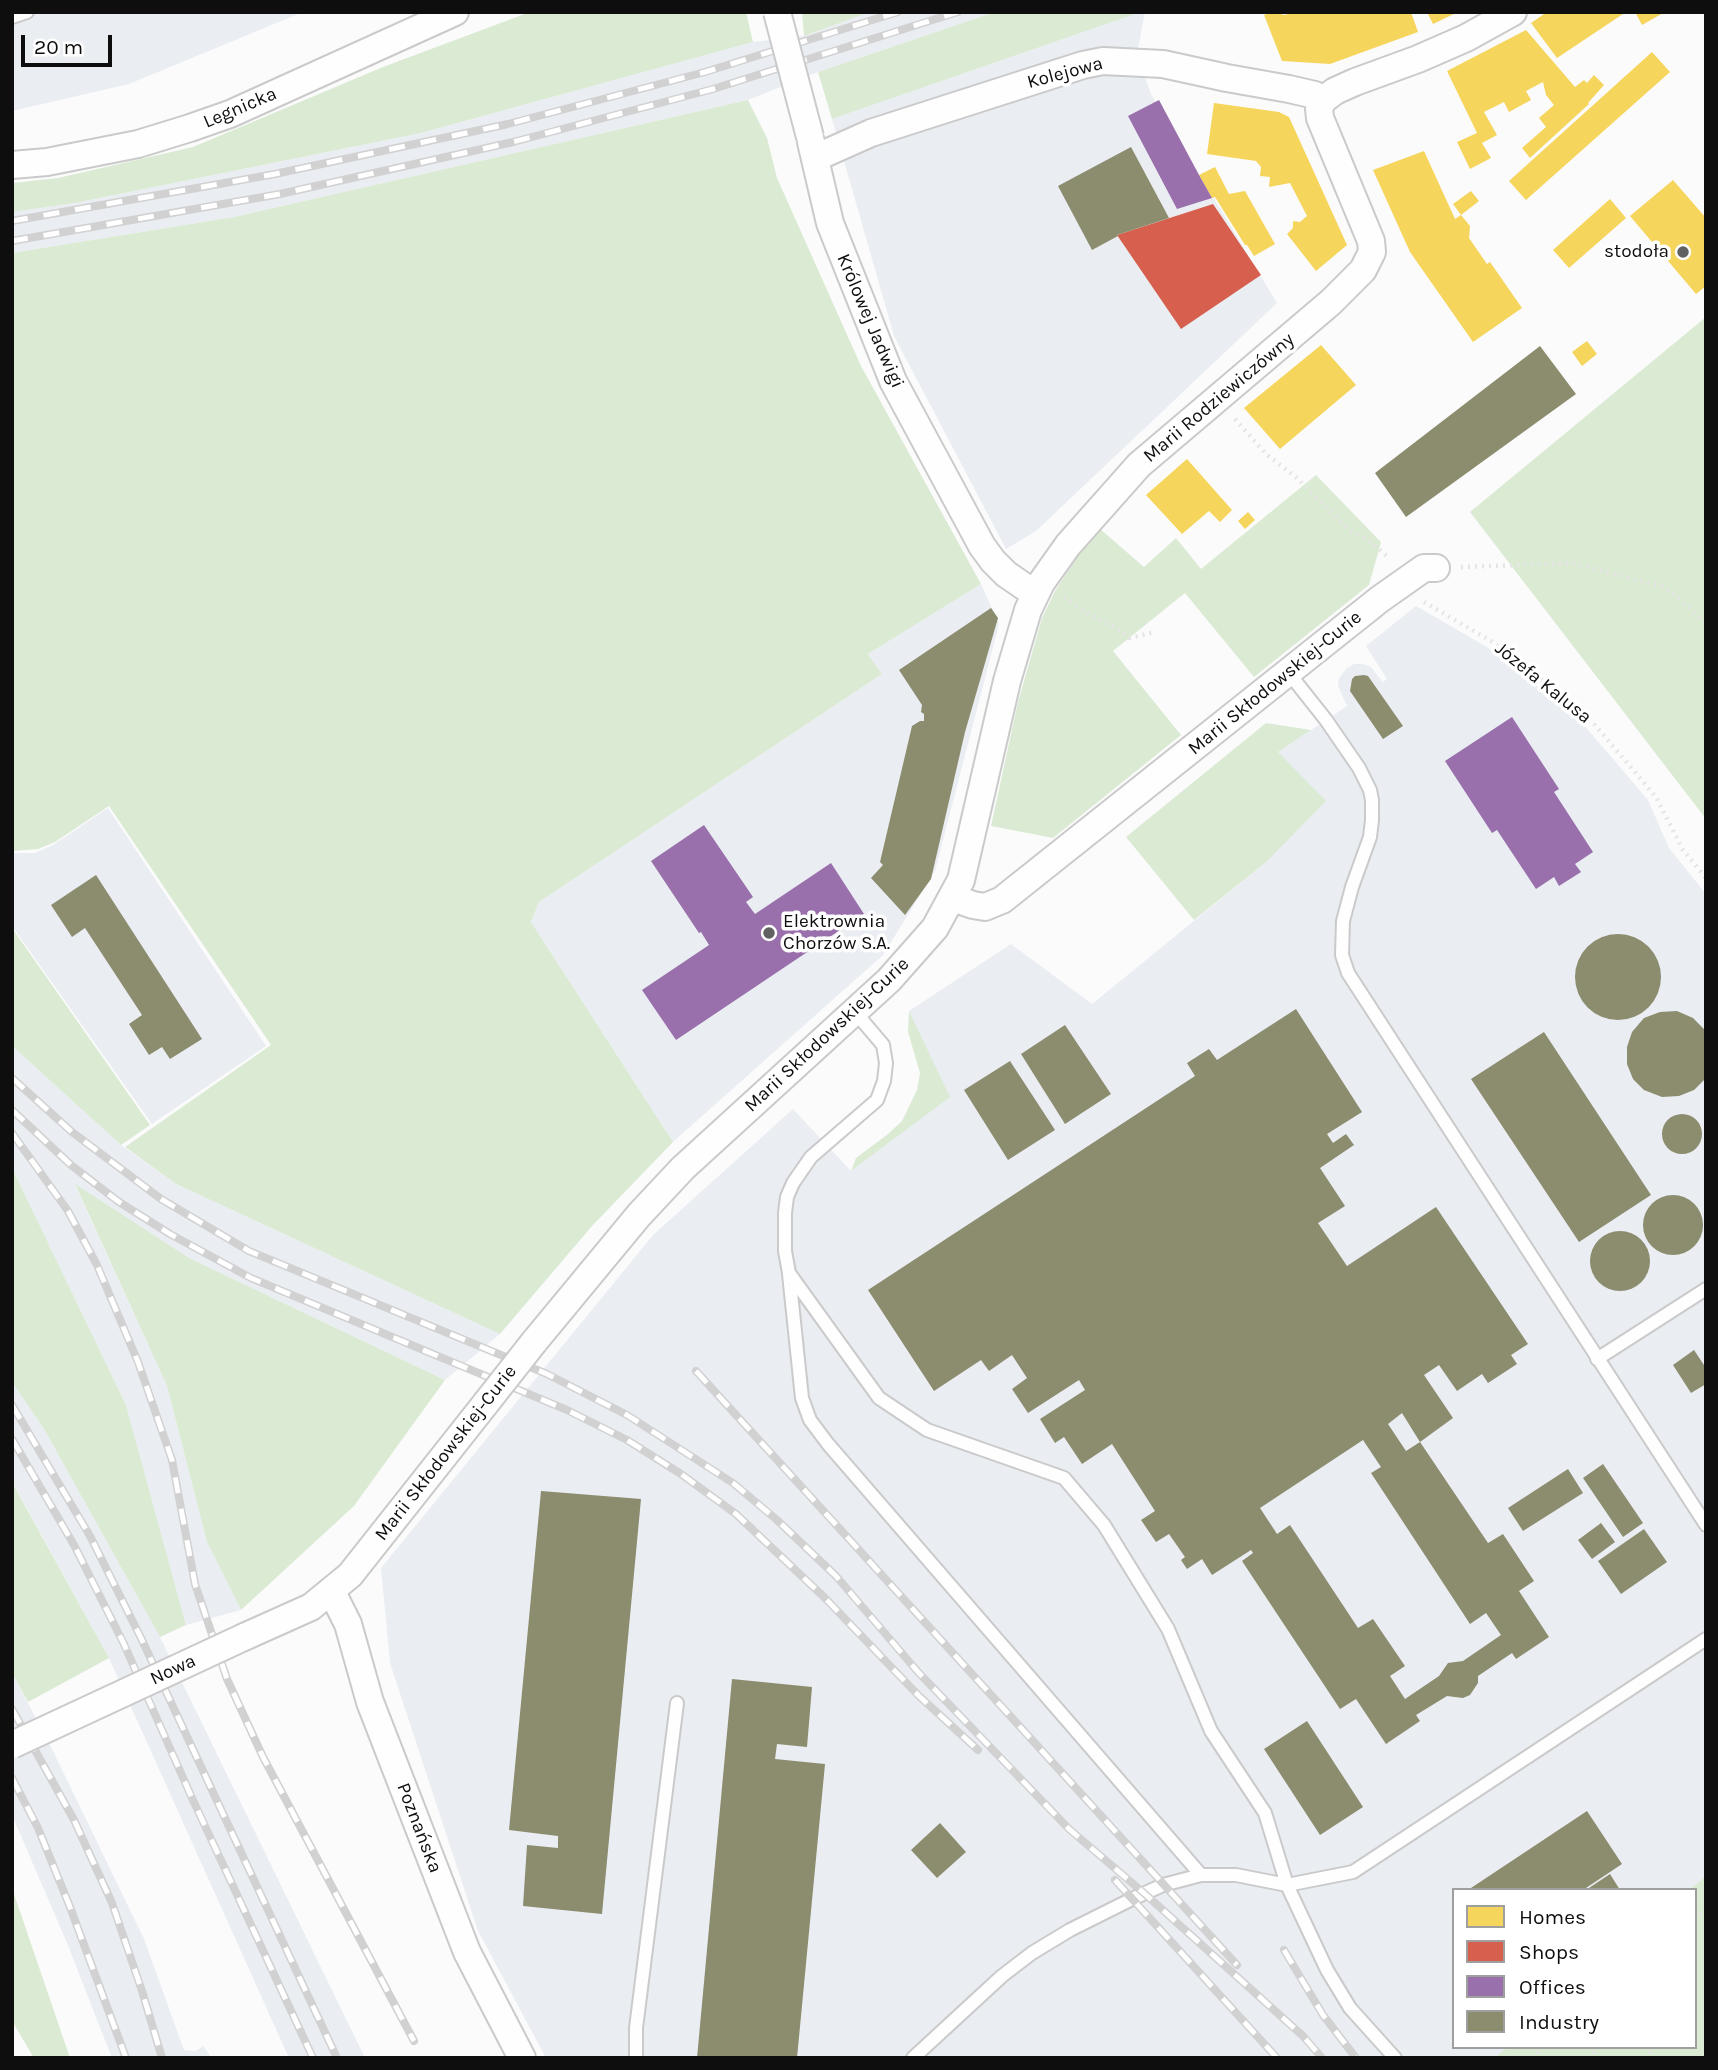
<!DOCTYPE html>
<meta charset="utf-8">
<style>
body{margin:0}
#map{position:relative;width:1718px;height:2070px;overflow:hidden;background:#fbfbfc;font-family:Karla,sans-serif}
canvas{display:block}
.frame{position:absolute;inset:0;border:14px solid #0e0e0f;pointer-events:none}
.legend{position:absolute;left:1452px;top:1888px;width:245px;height:161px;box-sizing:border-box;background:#fff;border:2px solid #9f9f9f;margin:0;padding:9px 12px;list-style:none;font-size:21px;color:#0e0e0f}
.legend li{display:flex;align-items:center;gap:14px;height:35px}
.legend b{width:35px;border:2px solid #9f9f9f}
.scale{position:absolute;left:21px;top:35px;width:91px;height:32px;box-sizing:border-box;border:4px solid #0e0e0f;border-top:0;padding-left:9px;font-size:21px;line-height:24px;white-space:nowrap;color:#0e0e0f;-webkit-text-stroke:5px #fff;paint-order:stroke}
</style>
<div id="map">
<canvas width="1718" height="2070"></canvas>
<div class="frame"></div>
<ul class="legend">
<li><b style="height:19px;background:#f6d55c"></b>Homes</li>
<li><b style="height:19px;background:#d6604d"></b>Shops</li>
<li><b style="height:19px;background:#9970ab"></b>Offices</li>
<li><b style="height:19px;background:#8c8c6e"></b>Industry</li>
</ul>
<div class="scale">20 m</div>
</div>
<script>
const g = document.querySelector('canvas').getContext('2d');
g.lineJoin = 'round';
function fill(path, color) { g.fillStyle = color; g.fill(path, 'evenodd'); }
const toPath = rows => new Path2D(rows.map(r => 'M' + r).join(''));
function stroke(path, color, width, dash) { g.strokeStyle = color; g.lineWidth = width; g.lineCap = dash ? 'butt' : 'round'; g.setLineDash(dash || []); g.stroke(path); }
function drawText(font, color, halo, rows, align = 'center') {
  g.font = font + ' Karla,sans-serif'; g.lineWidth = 7; g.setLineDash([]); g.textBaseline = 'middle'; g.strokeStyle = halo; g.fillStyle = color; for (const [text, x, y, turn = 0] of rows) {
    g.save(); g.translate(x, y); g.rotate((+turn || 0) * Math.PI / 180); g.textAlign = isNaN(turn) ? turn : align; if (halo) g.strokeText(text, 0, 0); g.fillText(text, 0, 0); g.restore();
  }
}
fill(toPath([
 [12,12,303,12,129,84,12,111],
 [870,12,995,12,818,72,748,100,234,217,12,253,12,212,75,203,421,133,753,42,804,36],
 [1141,12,1145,12,1137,54,1151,94,1277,303,1036,531,1006,549,894,336,832,119],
 [981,584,999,624,935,871,883,955,673,1142,531,922,539,902,882,674,868,654],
 [1416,606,1487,647,1577,717,1648,800,1669,848,1706,894,1706,1876,1689,1890,1454,1890,1454,2047,1507,2047,1495,2058,546,2058,478,1931,390,1663,381,1568,653,1235,793,1109,851,1171,949,1097,909,1011,1011,944,1092,1004,1265,863,1278,752,1347,706,1338,686,1339,678,1347,668,1354,664,1363,664,1371,667,1383,682,1387,679,1366,646],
 [108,808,266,1046,152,1124,12,926,12,853,35,853,53,845],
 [12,1046,121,1145,176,1184,500,1334,445,1380,189,1258,75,1185,167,1386,207,1542,241,1610,186,1625,126,1405,12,1168],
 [12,1382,44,1429,160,1637,365,2058,289,2058,109,1658,12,1481],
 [12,1673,54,1753,144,1939,184,2050,195,2051,204,2046,211,2058,112,2058,67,1943,12,1815]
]), '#eaedf2');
fill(toPath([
 [530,12,746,12,753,42,421,133,75,203,12,212,12,183,58,178,193,147,383,67],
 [802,12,870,12,804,36],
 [995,12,1141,12,832,119,818,72],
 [748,100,767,138,777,178,861,366,981,584,868,654,882,674,539,902,531,922,673,1142,592,1226,500,1334,176,1184,125,1147,271,1045,109,806,55,842,38,849,12,851,12,253,234,217],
 [1706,317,1706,819,1470,512],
 [1316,475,1381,542,1369,585,1254,677,1185,593,1113,651,1181,735,1053,838,991,826,1018,702,1042,618,1055,591,1078,556,1100,529,1144,567,1176,538,1201,569],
 [1266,723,1311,730,1278,752,1326,801,1265,863,1194,920,1126,837],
 [12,928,150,1125,121,1145,12,1046],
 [909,1011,950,1097,851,1171,856,1158,888,1134,902,1121,917,1090,920,1073,908,1032],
 [12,1168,126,1405,186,1625,160,1637,44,1429,12,1382],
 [75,1184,189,1258,445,1380,354,1506,241,1610,207,1542,167,1386],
 [12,1482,109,1658,28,1702,12,1673],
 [1706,1876,1706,2058,1495,2058,1507,2047,1695,2047,1695,1890,1689,1890],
 [12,1888,70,2058,34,2058,12,2021]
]), '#dbead3');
fill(toPath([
 [1271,12,1285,15,1293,12,1411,12,1418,32,1330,64,1282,61,1264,15],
 [1427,12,1458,12,1433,24],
 [1547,12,1626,12,1557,58,1531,23],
 [1635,12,1665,12,1642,25],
 [1526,30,1575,87,1584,80,1587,83,1594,75,1604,85,1588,103,1589,104,1530,158,1522,148,1546,127,1539,118,1554,105,1546,95,1543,82,1526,91,1531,100,1509,112,1504,102,1484,112,1497,135,1482,143,1491,158,1470,169,1457,142,1477,133,1447,71],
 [1652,52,1670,72,1526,200,1509,181],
 [1214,103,1279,112,1289,117,1347,245,1316,271,1287,234,1293,228,1293,221,1300,222,1307,216,1290,183,1269,187,1270,177,1260,176,1261,167,1256,161,1207,154],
 [1424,151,1455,219,1461,215,1470,226,1469,238,1487,264,1490,262,1522,308,1473,342,1410,252,1373,170],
 [1215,167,1229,194,1245,191,1275,244,1254,256,1247,245,1245,245,1215,197,1212,198,1199,175],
 [1673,180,1706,218,1706,286,1696,294,1630,216],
 [1471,191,1479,201,1461,215,1453,204],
 [1610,199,1626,218,1569,268,1553,250],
 [1587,341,1597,354,1582,366,1572,352],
 [1321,345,1356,385,1280,449,1244,408],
 [1187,459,1232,510,1220,522,1209,511,1182,534,1146,495],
 [1248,512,1255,520,1245,529,1238,521]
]), '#f6d55c');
fill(toPath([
 [1213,204,1261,275,1181,329,1117,235]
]), '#d6604d');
fill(toPath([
 [1159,100,1199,175,1212,198,1177,209,1128,116],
 [1512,717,1559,789,1554,792,1593,852,1575,864,1581,872,1559,886,1554,877,1536,889,1497,830,1492,833,1445,761],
 [704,825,753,897,746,902,755,914,831,863,864,914,676,1040,642,990,709,945,701,932,699,933,651,861]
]), '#9970ab');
fill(toPath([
 [1131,147,1169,218,1117,235,1118,236,1092,250,1058,186],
 [1540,346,1576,394,1406,517,1375,473],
 [991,608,998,618,965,732,931,879,905,915,871,878,883,865,880,862,912,726,920,721,924,721,924,714,921,712,922,705,899,670],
 [1364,675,1368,676,1403,726,1383,739,1350,691,1352,679,1355,676],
 [96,875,202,1039,170,1059,162,1047,149,1055,129,1024,142,1015,85,928,72,937,51,905],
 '1575 977a43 43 0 1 1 86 0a43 43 0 1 1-86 0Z',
 [1296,1009,1362,1112,1327,1134,1333,1143,1346,1134,1354,1145,1320,1168,1345,1206,1318,1223,1347,1266,1436,1207,1528,1344,1511,1355,1517,1364,1488,1383,1482,1374,1457,1391,1439,1365,1424,1375,1453,1418,1420,1442,1402,1413,1388,1424,1406,1451,1420,1442,1488,1543,1503,1534,1534,1581,1519,1591,1549,1637,1516,1659,1512,1653,1478,1676,1478,1683,1470,1695,1463,1698,1447,1696,1416,1715,1420,1721,1386,1744,1356,1699,1340,1709,1242,1561,1253,1553,1251,1550,1212,1575,1202,1559,1187,1569,1181,1560,1185,1557,1169,1534,1156,1542,1141,1520,1155,1511,1112,1444,1082,1464,1064,1437,1055,1443,1040,1419,1085,1390,1079,1380,1028,1413,1012,1389,1027,1378,1012,1355,989,1371,981,1360,934,1391,868,1290,1195,1076,1187,1063,1209,1049,1217,1060],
 [1363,1440,1381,1467,1371,1473,1470,1624,1486,1613,1501,1635,1463,1661,1448,1663,1439,1676,1405,1699,1390,1676,1405,1666,1373,1619,1358,1628,1290,1525,1277,1534,1260,1508],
 [1677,1011,1693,1018,1706,1031,1706,1078,1694,1090,1679,1096,1662,1097,1644,1090,1633,1079,1627,1064,1627,1047,1632,1032,1644,1018,1660,1012],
 [1065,1025,1111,1094,1065,1124,1021,1054],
 [1544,1032,1651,1195,1579,1242,1471,1079],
 [1010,1061,1055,1130,1008,1160,964,1090],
 '1662 1134a20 20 0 1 1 40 0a20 20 0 1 1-40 0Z',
 '1643 1225a30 30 0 1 1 60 0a30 30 0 1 1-60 0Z',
 '1590 1261a30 30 0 1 1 60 0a30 30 0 1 1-60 0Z',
 [1694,1350,1706,1368,1706,1384,1691,1393,1673,1365],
 [1603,1464,1643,1523,1623,1537,1583,1478],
 [1568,1469,1583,1493,1523,1531,1508,1508],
 [541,1491,641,1499,602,1914,523,1906,527,1845,558,1848,558,1836,509,1830],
 [1601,1523,1615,1542,1592,1559,1578,1540],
 [1644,1529,1667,1562,1621,1594,1598,1561],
 [732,1679,812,1687,807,1747,777,1744,775,1759,825,1764,797,2058,697,2058],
 [1307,1721,1363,1807,1320,1835,1264,1749],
 [1587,1811,1622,1864,1583,1890,1468,1890],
 [940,1823,966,1852,937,1878,911,1850],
 [1610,1874,1620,1890,1586,1890]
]), '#8c8c6e');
const lane = toPath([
 [12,17,27,12],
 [1288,672,1326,720,1359,768,1370,790,1372,800,1372,820,1370,837,1352,887,1343,921,1342,955,1348,973,1706,1525],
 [855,1012,883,1045,886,1063,884,1081,877,1100,811,1157,793,1183,787,1197,785,1213,785,1251,789,1273,879,1398,927,1430,1064,1478,1104,1525,1168,1629,1211,1731,1265,1813,1287,1885,1327,1970,1350,2008,1395,2058],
 [789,1274,802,1398,810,1420,828,1444,1201,1875,1236,1875,1287,1885,1353,1872,1706,1639],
 [1597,1359,1706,1289],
 [636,2058,636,2028,677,1703],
 [913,2058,1002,1976,1032,1953,1070,1930,1132,1899,1163,1885,1201,1875]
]);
const street = toPath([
 [811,142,830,223,893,381,982,546,993,561,1006,574,1035,594],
 [815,158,871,133,1083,65,1103,61,1163,64,1227,78,1289,89,1315,95,1323,100],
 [12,165,47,162,138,144,190,128,230,114,455,12],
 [953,898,973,905,985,907,1002,900,1380,599,1424,568,1436,568],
 [534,1342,639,1215,683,1168,889,980,935,928,961,880,1007,681,1028,610,1041,583,1068,545,1139,465,1331,302,1363,270,1372,252,1371,241,1320,118,1319,109,1323,100,1335,91,1355,82,1418,59,1466,38,1513,12],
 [332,1592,348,1624,370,1702,467,1952,522,2058],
 [244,1637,311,1607,350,1575,486,1403]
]);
stroke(lane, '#cacaca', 16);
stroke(street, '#cacaca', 30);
stroke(toPath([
 [1235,419,1266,454,1297,478,1349,530,1371,542,1389,558],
 [1461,567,1573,563,1665,587,1706,623],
 [1064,597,1089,614,1123,632,1129,638,1156,632],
 [1424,602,1491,641,1583,711,1656,797,1683,850,1706,878],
 [1695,1920,1706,1910],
 [1588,2047,1598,2058],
 [1644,2047,1654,2058],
 [1533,2058,1544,2047]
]), '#e5e5e5', 4.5, [2, 5]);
stroke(lane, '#fefeff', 12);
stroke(street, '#fefeff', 26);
const rail = toPath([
 [12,221,275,174,508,124,705,72,898,12],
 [12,241,280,194,513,142,713,89,958,12],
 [12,1078,72,1132,161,1199,249,1251,547,1374,627,1415,733,1483,777,1520,836,1576,918,1672,1069,1829,1145,1894,1303,2036,1322,2058],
 [12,1110,71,1165,119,1202,170,1234,251,1278,567,1410,627,1440,681,1474,736,1514,825,1598,919,1696,978,1750],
 [12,1133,68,1211,97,1265,138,1362,172,1460,195,1584,227,1679,263,1757,414,2041],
 [696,1371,1237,1965],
 [12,1405,90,1536,141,1638,337,2058],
 [12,1439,74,1545,123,1642,192,1798,313,2058],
 [12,1709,74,1820,112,1903,142,1991,162,2058],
 [12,1778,38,1828,70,1907,126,2058],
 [1115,1880,1277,2058],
 [1284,1950,1323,2015,1356,2058]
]);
stroke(rail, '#d1d1d2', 8);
stroke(rail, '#fff', 5, [16]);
const streetBridge = toPath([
 [777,12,810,137],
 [486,1403,534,1342],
 [12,1745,244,1637]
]);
stroke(streetBridge, '#cacaca', 30, []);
stroke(streetBridge, '#fefeff', 26);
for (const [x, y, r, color] of [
 [1683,252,7,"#616162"],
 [769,933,7,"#616162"]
]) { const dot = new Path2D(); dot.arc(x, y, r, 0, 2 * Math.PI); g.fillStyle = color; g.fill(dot); stroke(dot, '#fff', 2.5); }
drawText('19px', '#0e0e0f', '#fff', [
 ["Kolejowa",1065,73,-15],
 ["Legnicka",240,108,-23],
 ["Królowej Jadwigi",870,321,67],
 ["Marii Rodziewiczówny",1219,398,-40],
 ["Marii Skłodowskiej-Curie",1275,683,-39],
 ["Józefa Kalusa",1543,683,39],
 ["Marii Skłodowskiej-Curie",827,1035,-43],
 ["Marii Skłodowskiej-Curie",446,1453,-52],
 ["Nowa",173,1670,-25],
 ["Poznańska",419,1828,69]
]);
drawText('19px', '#0e0e0f', '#fff', [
 ["stodoła",1669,252],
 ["Elektrownia",783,922,"left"],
 ["Chorzów S.A.",783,944,"left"]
], 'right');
</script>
